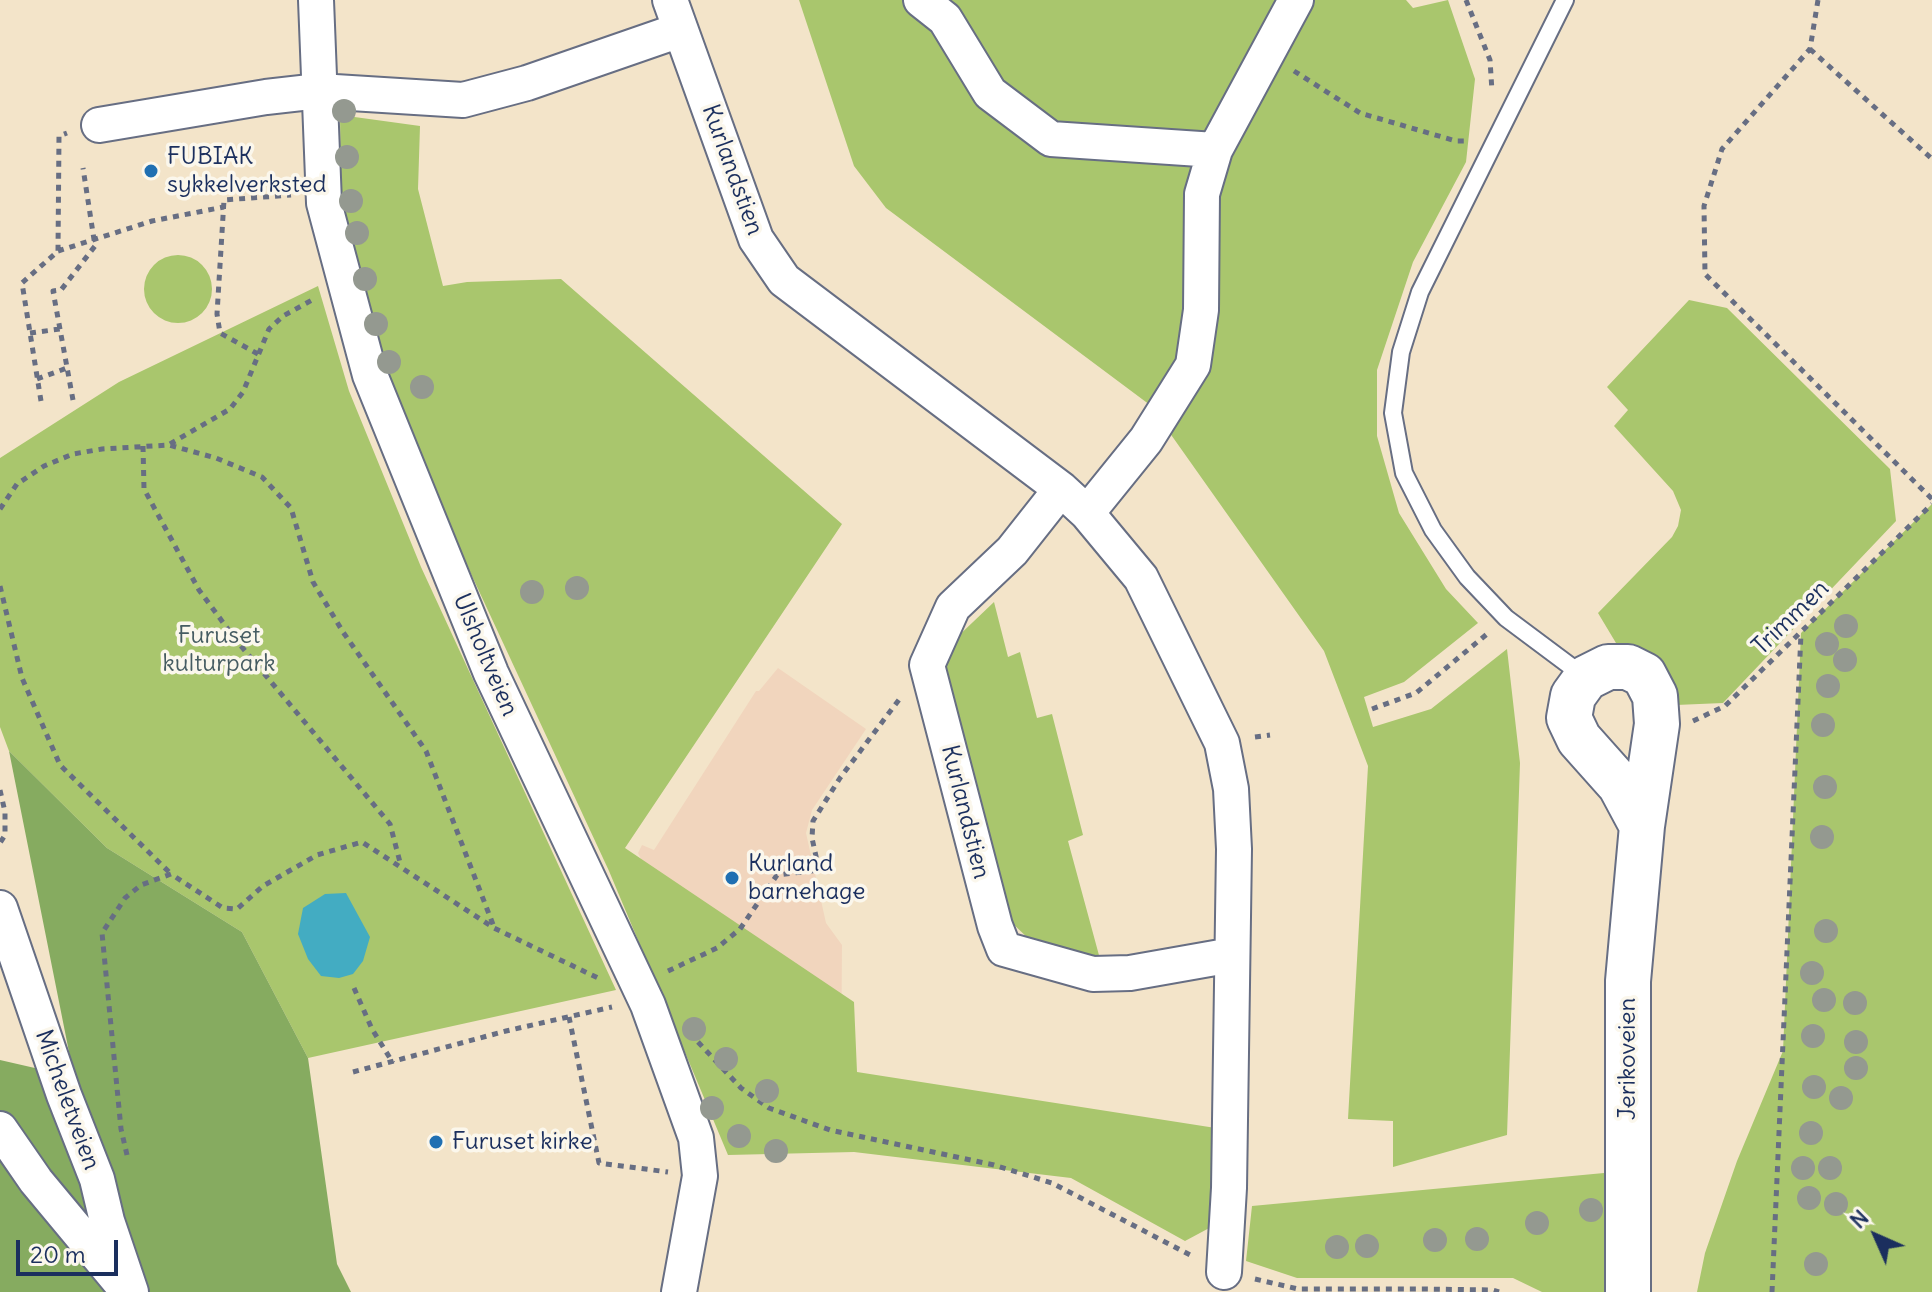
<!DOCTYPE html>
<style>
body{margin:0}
#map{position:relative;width:1932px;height:1292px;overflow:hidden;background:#f3e4c9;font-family:Delius,sans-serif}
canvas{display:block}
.north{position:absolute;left:1836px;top:1196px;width:80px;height:80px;-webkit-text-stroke:6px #fbf7ec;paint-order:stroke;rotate:315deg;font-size:22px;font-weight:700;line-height:32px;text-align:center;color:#1b2f5e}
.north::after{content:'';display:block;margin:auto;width:28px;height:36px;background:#1b2f5e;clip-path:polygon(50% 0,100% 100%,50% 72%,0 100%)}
.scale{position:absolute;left:16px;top:1240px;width:102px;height:36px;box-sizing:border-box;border:4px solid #1b2f5e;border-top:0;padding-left:10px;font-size:24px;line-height:28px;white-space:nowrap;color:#1b2f5e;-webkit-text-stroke:6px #fbf7ec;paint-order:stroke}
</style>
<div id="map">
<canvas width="1932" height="1292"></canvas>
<div class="north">N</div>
<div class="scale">20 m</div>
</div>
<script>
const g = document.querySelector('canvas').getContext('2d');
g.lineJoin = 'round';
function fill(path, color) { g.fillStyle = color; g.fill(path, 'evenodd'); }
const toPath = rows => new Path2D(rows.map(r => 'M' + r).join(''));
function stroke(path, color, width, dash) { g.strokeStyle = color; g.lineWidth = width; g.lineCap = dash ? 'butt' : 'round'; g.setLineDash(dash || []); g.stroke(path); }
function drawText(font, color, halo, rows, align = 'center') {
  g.font = font + ' Delius,sans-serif'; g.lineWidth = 7; g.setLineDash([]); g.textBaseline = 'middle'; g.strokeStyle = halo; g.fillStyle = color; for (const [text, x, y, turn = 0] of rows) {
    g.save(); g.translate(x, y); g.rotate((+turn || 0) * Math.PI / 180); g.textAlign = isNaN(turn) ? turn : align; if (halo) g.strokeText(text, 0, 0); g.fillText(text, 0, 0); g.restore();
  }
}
fill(toPath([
 [778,668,866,729,812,810,806,833,826,923,842,945,841,1078,687,954,638,853,642,845,654,850,756,691,759,691]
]), '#f1d5bd');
fill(toPath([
 [799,0,1406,0,1413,8,1448,0,1475,79,1466,162,1413,262,1377,370,1377,436,1399,513,1446,589,1478,623,1404,682,1364,697,1373,727,1431,709,1507,649,1520,763,1507,1135,1393,1167,1393,1121,1348,1119,1368,766,1324,651,1150,405,886,208,854,166],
 [340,115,420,126,418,189,443,286,467,282,561,279,842,524,625,848,854,1002,857,1072,1222,1129,1213,1226,1185,1241,1071,1178,854,1152,728,1155,609,871,459,548,385,369,341,199],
 '144 289a34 34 0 1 1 68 0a34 34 0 1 1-68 0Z',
 [318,286,349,391,421,567,616,990,308,1058,242,932,107,848,9,751,0,727,0,458,119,382],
 [1689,300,1727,308,1890,469,1896,521,1723,703,1676,705,1619,648,1598,613,1672,537,1678,526,1681,510,1673,491,1614,426,1628,410,1607,387],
 [1932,504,1932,1292,1697,1292,1705,1253,1737,1161,1783,1051,1801,633],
 [994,602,1008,657,1020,652,1037,718,1052,714,1083,835,1068,841,1100,959,1033,943,1008,919,944,671,952,642],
 [1604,1173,1613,1292,1542,1292,1513,1278,1297,1278,1246,1261,1252,1206]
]), '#a9c66d');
fill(toPath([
 [9,751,107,848,242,932,308,1058,337,1264,351,1292,0,1292,0,1060,74,1077]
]), '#86ab60');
fill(toPath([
 [346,893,370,937,363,961,353,974,339,978,321,976,308,959,298,934,303,908,325,894]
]), '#43acc2');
const lane = toPath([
 [1565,0,1420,292,1401,352,1393,413,1404,473,1433,530,1467,577,1506,618,1585,677]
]);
const street = toPath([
 [316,0,324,203,370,375,491,673,648,1005,696,1138,700,1176,679,1292],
 [670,0,756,239,784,280,1061,489,1087,513,1141,578,1222,743,1231,789,1234,849,1229,1188,1224,1272],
 [921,0,945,19,990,93,1051,139,1215,150],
 [99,125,266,97,319,91,463,100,527,83,680,30],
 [1061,489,1012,551,953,607,927,665,995,926,1004,949,1093,974,1130,973,1232,955],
 [1087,513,1146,440,1193,365,1201,310,1202,194,1215,150,1296,0],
 [0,908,64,1095,97,1179,107,1221,131,1292],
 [0,1129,36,1181,120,1282]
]);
const secondary = toPath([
 [1628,1292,1628,981,1642,826,1657,724,1655,696,1644,675,1628,667,1608,667,1586,678,1573,696,1569,718,1579,739,1620,785,1642,826]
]);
stroke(lane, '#676e83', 20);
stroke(street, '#676e83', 38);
stroke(secondary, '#676e83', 48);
stroke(toPath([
 [1466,0,1490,60,1492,91],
 [1818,0,1810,49,1722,149,1704,206,1705,274,1932,499],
 [1810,49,1932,159],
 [1294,71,1360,113,1456,141,1468,141],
 [58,251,152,221,224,207],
 [30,333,60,329],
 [258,354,220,333,217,314,224,200,291,195],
 [37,379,67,368],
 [73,400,53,291,61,290,95,246,83,168],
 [41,401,22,283,58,251,59,136,67,133],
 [170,444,230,409,243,392,269,329,283,316,314,299],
 [143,446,144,489,199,590,236,640,390,824,401,866],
 [0,509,17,484,44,466,73,454,102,449,169,445,216,458,262,477,291,508,313,582,343,632,426,751,494,927],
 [0,586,22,678,60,765,171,874],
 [1372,709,1416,693,1487,634],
 [1693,721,1725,706,1932,504],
 [1255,737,1270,735],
 [0,790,5,812,5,835,0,843],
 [668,971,717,948,740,929,777,875,819,870,812,838,813,821,840,778,901,697],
 [354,988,372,1029,393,1063],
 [569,1017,599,1163,668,1172],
 [698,1042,741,1088,769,1108,830,1130,994,1165,1052,1183,1194,1257],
 [353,1072,506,1031,612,1007],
 [127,1155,121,1129,102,933,125,898,141,885,171,874,223,908,237,909,263,886,317,855,362,842,494,928,598,978],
 [1255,1279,1298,1289,1425,1289,1492,1290,1499,1292],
 [1772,1292,1801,633]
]), '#676e83', 5, [6, 6]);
stroke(lane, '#fff', 16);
stroke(street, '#fff', 34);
stroke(secondary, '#fff', 44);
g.fillStyle = '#949990';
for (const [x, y] of [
 [344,111],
 [347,157],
 [351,201],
 [357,233],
 [365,279],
 [376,324],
 [389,362],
 [422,387],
 [577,588],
 [532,592],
 [1846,626],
 [1827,644],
 [1845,660],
 [1828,686],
 [1823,725],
 [1825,787],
 [1822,837],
 [1826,931],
 [1812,973],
 [1824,1000],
 [1855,1003],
 [694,1029],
 [1813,1036],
 [1856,1042],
 [726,1059],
 [1856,1068],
 [1814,1087],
 [767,1091],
 [1841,1098],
 [712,1108],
 [1811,1133],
 [739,1136],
 [776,1151],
 [1803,1168],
 [1830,1168],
 [1809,1198],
 [1836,1204],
 [1591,1210],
 [1537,1223],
 [1477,1239],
 [1435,1240],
 [1367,1246],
 [1337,1247],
 [1816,1264]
]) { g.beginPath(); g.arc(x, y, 12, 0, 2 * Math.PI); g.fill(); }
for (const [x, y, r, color] of [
 [151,171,8,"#1f6fb2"],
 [732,878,8,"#1f6fb2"],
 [436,1142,8,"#1f6fb2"]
]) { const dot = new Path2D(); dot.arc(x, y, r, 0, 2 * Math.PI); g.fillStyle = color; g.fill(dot); stroke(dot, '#fbf7ec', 3); }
drawText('24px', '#1b2f5e', '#fbf7ec', [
 ["FUBIAK",167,157],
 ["sykkelverksted",167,185],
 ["Kurland",748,864],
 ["barnehage",748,892],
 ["Furuset kirke",452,1142]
], 'left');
drawText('24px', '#1b2f5e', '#fbf7ec', [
 ["Kurlandstien",732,170,70],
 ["Trimmen",1791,618,-44],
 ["Ulsholtveien",485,655,67],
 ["Kurlandstien",965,812,76],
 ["Jerikoveien",1628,1059,-90],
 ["Micheletveien",67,1100,70]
]);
drawText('24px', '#465c62', '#fbf7ec', [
 ["Furuset",219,636],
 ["kulturpark",219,664]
]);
</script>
